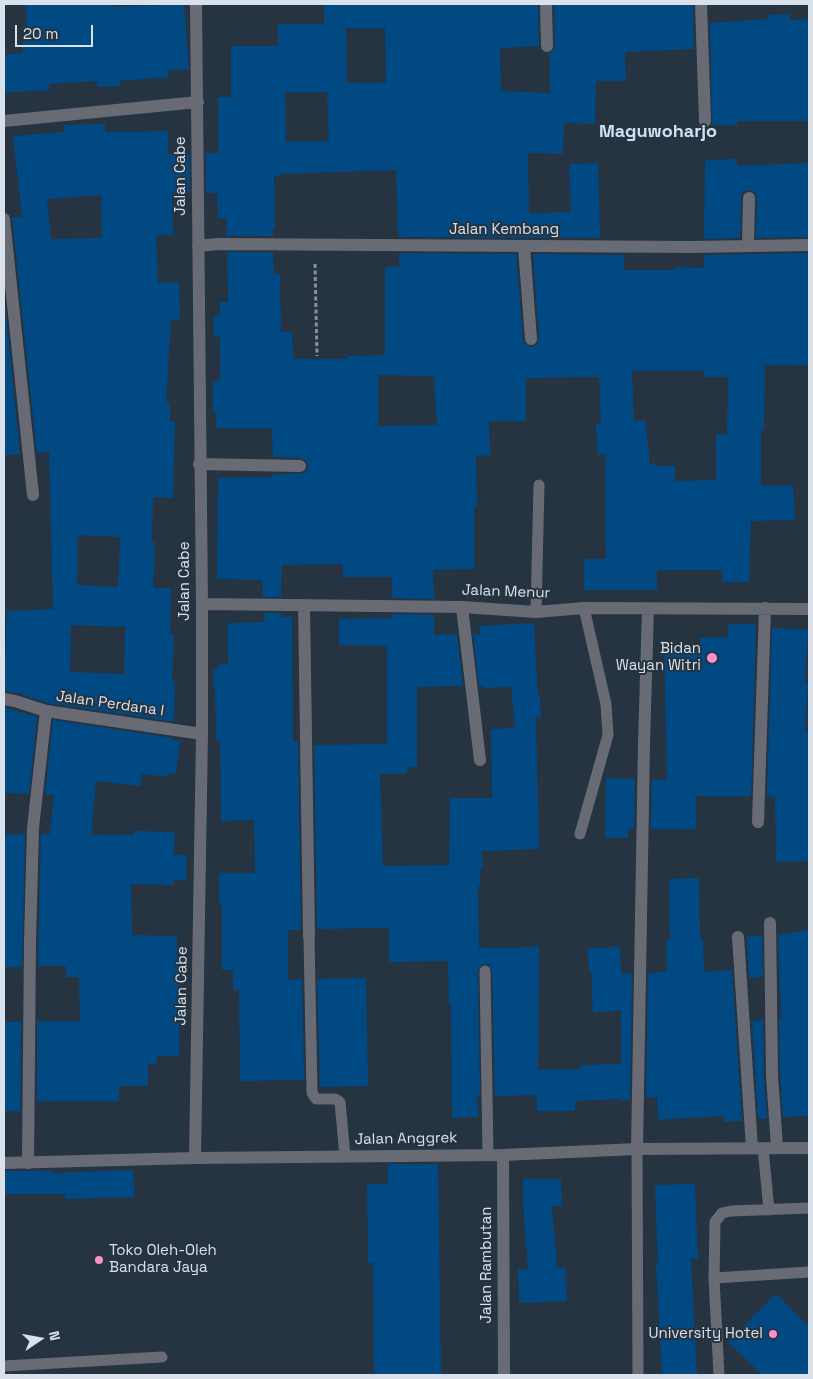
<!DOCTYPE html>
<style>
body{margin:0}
#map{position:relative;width:813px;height:1379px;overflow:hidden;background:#263341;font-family:"Space Grotesk",sans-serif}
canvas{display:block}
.frame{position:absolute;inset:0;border:5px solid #d9e1eb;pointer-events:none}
.north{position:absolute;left:15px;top:1314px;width:50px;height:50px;-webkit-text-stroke:4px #263341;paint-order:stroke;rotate:78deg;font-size:14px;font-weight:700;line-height:20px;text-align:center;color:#d9e1eb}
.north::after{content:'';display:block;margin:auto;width:18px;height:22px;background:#d9e1eb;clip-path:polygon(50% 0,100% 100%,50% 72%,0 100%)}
.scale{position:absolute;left:15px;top:25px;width:78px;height:22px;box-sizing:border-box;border:2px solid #d9e1eb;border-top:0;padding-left:6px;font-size:15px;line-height:18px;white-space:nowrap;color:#d9e1eb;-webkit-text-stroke:4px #263341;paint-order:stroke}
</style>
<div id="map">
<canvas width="813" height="1379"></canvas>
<div class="frame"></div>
<div class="north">N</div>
<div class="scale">20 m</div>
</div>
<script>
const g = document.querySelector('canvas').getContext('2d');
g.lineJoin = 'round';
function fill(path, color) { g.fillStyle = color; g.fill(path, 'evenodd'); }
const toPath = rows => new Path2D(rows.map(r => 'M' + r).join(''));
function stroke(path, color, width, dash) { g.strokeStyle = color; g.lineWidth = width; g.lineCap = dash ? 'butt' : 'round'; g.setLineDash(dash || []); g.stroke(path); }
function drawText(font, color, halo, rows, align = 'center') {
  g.font = font + ' "Space Grotesk",sans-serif'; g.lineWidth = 4; g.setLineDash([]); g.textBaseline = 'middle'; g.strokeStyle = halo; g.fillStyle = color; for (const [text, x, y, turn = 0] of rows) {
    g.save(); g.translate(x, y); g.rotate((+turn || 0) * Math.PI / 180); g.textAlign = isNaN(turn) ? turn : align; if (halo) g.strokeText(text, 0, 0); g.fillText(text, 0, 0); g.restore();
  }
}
fill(toPath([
 [25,4,112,4,112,7,184,4,189,69,168,70,169,77,119,81,120,86,98,87,97,81,49,84,50,90,4,93,4,55,23,53,22,38,28,38],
 [324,4,538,4,539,46,500,48,501,91,550,93,550,53,554,50,555,46,554,4,693,4,694,49,625,52,626,81,596,81,595,124,564,123,563,154,528,153,529,213,571,212,569,164,598,163,600,238,398,237,396,170,279,174,279,176,274,176,275,228,273,228,273,236,227,236,226,218,218,218,217,193,206,193,206,153,218,153,218,97,231,97,231,46,278,46,278,24,324,24],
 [346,28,385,28,386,83,347,83],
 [285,92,327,92,329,141,286,142],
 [790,14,790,20,809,19,809,121,737,121,737,125,712,125,710,23,768,19,768,15],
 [105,124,105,132,168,131,168,154,189,153,190,193,172,194,173,235,156,235,158,283,179,282,180,319,171,320,166,402,170,402,170,422,175,422,173,498,153,497,152,541,155,542,153,588,171,588,170,634,174,634,172,681,175,681,174,722,48,703,18,693,4,691,7,611,53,609,49,452,37,453,12,218,22,217,13,136,64,132,64,125],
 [101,195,102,238,51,239,47,199],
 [78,535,120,537,118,587,77,585],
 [71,625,125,627,124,674,70,672],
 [737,159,737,166,808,163,809,237,756,238,757,198,754,191,749,190,742,193,741,197,740,238,704,239,705,160],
 [227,252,273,252,274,274,280,274,281,332,292,332,293,359,347,359,347,356,385,355,385,267,399,267,399,253,516,254,523,340,525,344,531,347,536,345,539,338,533,254,624,255,624,270,675,270,675,267,704,268,704,255,809,253,809,365,765,365,764,430,761,430,761,486,793,485,795,520,751,521,749,582,722,582,722,570,657,570,657,590,584,590,584,559,606,559,605,454,598,455,596,424,601,423,599,377,526,378,526,421,489,421,490,455,476,456,477,507,474,507,474,569,433,570,434,599,392,598,392,577,343,577,343,564,282,565,281,597,263,597,262,580,217,579,218,478,273,477,273,474,300,474,307,471,308,467,307,462,301,458,273,457,272,428,216,428,216,413,213,412,213,381,220,381,220,337,214,337,214,315,220,315,220,302,228,302],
 [632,371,704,371,705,377,728,377,727,434,716,434,716,480,675,481,675,466,657,466,656,464,650,464,645,420,634,421],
 [378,375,434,376,437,425,378,426],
 [4,294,20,454,4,455],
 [264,613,281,613,281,617,292,617,293,742,298,742,301,930,288,930,288,980,302,979,304,1080,240,1081,239,990,233,990,233,970,222,970,222,904,219,904,219,873,255,873,254,820,221,821,220,740,216,741,215,688,214,688,213,669,218,669,218,664,228,664,228,623,264,622],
 [392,614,434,615,434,635,457,634,463,686,417,687,417,767,407,767,407,774,380,774,383,866,449,865,450,798,492,798,491,729,515,728,511,687,483,688,483,686,479,686,473,634,480,634,479,626,534,623,538,697,540,697,541,717,536,717,539,849,482,851,483,869,480,869,480,886,478,886,479,948,539,947,538,1070,580,1069,580,1065,621,1064,621,1011,593,1012,591,970,589,971,588,948,620,947,621,974,632,973,630,1100,619,1101,619,1099,575,1101,575,1111,537,1111,537,1095,495,1096,492,971,489,965,484,964,479,967,478,971,480,1096,477,1096,478,1117,452,1118,451,1005,449,1005,448,961,389,962,389,928,317,929,314,745,387,744,387,646,339,645,339,619,392,618],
 [728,624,755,624,756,627,751,796,696,796,696,829,651,829,652,779,667,780,664,648,700,647,700,638,728,637],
 [772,628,808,630,805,683,808,684,805,732,809,732,809,861,776,862,775,797,767,796],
 [4,707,37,717,29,794,4,793],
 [53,720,173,738,173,740,180,741,176,774,169,773,169,777,142,774,140,786,96,781,91,835,134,835,134,831,175,832,174,855,186,855,186,881,174,880,174,885,131,884,132,935,177,936,177,956,185,956,185,976,180,976,179,1056,157,1056,157,1064,148,1064,148,1086,119,1086,119,1101,37,1101,37,1021,80,1021,79,977,66,977,66,966,38,966,41,834,50,834,54,795,45,795],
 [606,778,635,779,634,829,628,829,628,838,605,838],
 [25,834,22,967,4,967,4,835],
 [699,878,700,939,703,939,704,972,732,970,742,1121,724,1122,724,1116,658,1120,657,1097,646,1098,648,973,667,972,666,940,670,940,669,879],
 [808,930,809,940,809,976,808,976,809,1116,783,1117,780,1075,779,1019,781,1019,778,935],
 [747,936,762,936,763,977,749,978],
 [366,978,368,1086,320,1087,317,979],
 [763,1020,764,1076,767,1118,758,1119,752,1021],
 [4,1022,21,1022,20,1111,4,1111],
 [388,1164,438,1164,441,1375,374,1375,373,1263,368,1263,367,1184,388,1184],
 [133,1170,135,1197,65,1199,65,1194,4,1194,5,1171,53,1171,53,1173],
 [523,1179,561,1179,562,1206,552,1206,557,1268,565,1267,567,1301,519,1303,518,1269,528,1269,523,1205],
 [695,1184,698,1259,691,1259,697,1375,662,1375,656,1264,658,1264,655,1185],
 [776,1294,809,1327,809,1375,762,1375,728,1342]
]), '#004983');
stroke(toPath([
 [315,264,317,356]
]), '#86909c', 3, [4, 2.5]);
stroke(toPath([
 [536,612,539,485],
 [580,834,608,735,606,704,584,608],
 [309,936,312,1093,316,1099,335,1099,340,1102,345,1156],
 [485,971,488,1155],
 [763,1148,769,1210],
 [637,1149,638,1375],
 [714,1278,809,1272],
 [4,1366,162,1357],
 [719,1375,714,1278,715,1222,722,1213,731,1211,809,1208]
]), '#696b74', 11);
stroke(toPath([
 [546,4,547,46],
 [701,4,705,121],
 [4,121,198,102],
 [4,219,33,495],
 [198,246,218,244,693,247,809,245],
 [748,246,749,198],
 [524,247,531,339],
 [199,464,300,466],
 [202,604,462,607,536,612,584,608,809,609],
 [304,605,309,936],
 [462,607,480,760],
 [4,699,15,701,46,711,202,734],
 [758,822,765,608],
 [770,923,772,1075,777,1148],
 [738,937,752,1148],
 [637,1149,644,743,648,609],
 [503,1155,504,1375],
 [195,1158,202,734,202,604,196,4],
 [28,1163,30,941,33,828,46,711]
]), '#696b74', 12);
stroke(toPath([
 [4,1163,195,1158,503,1155,637,1149,809,1148]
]), '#696b74', 12);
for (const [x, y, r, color] of [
 [712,658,6,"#f890cc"],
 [99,1260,5,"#f890cc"],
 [773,1334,5,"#f890cc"]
]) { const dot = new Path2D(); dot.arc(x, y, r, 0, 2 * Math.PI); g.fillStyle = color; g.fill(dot); stroke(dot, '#263341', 2); }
drawText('15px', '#d9e1eb', '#263341', [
 ["Jalan Cabe",181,176,-90],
 ["Jalan Kembang",504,230],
 ["Jalan Cabe",185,581,-90],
 ["Jalan Menur",506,592,2],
 ["Jalan Perdana I",110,704,8],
 ["Jalan Cabe",182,986,-89],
 ["Jalan Anggrek",406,1139,-1],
 ["Jalan Rambutan",487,1265,-90]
]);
drawText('15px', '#d9e1eb', '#263341', [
 ["Bidan",701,649],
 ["Wayan Witri",701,666],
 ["Toko Oleh-Oleh",109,1251,"left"],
 ["Bandara Jaya",109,1268,"left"],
 ["University Hotel",763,1334]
], 'right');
drawText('bold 18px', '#d0e1f4', '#263341', [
 ["Maguwoharjo",658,132]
]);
</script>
